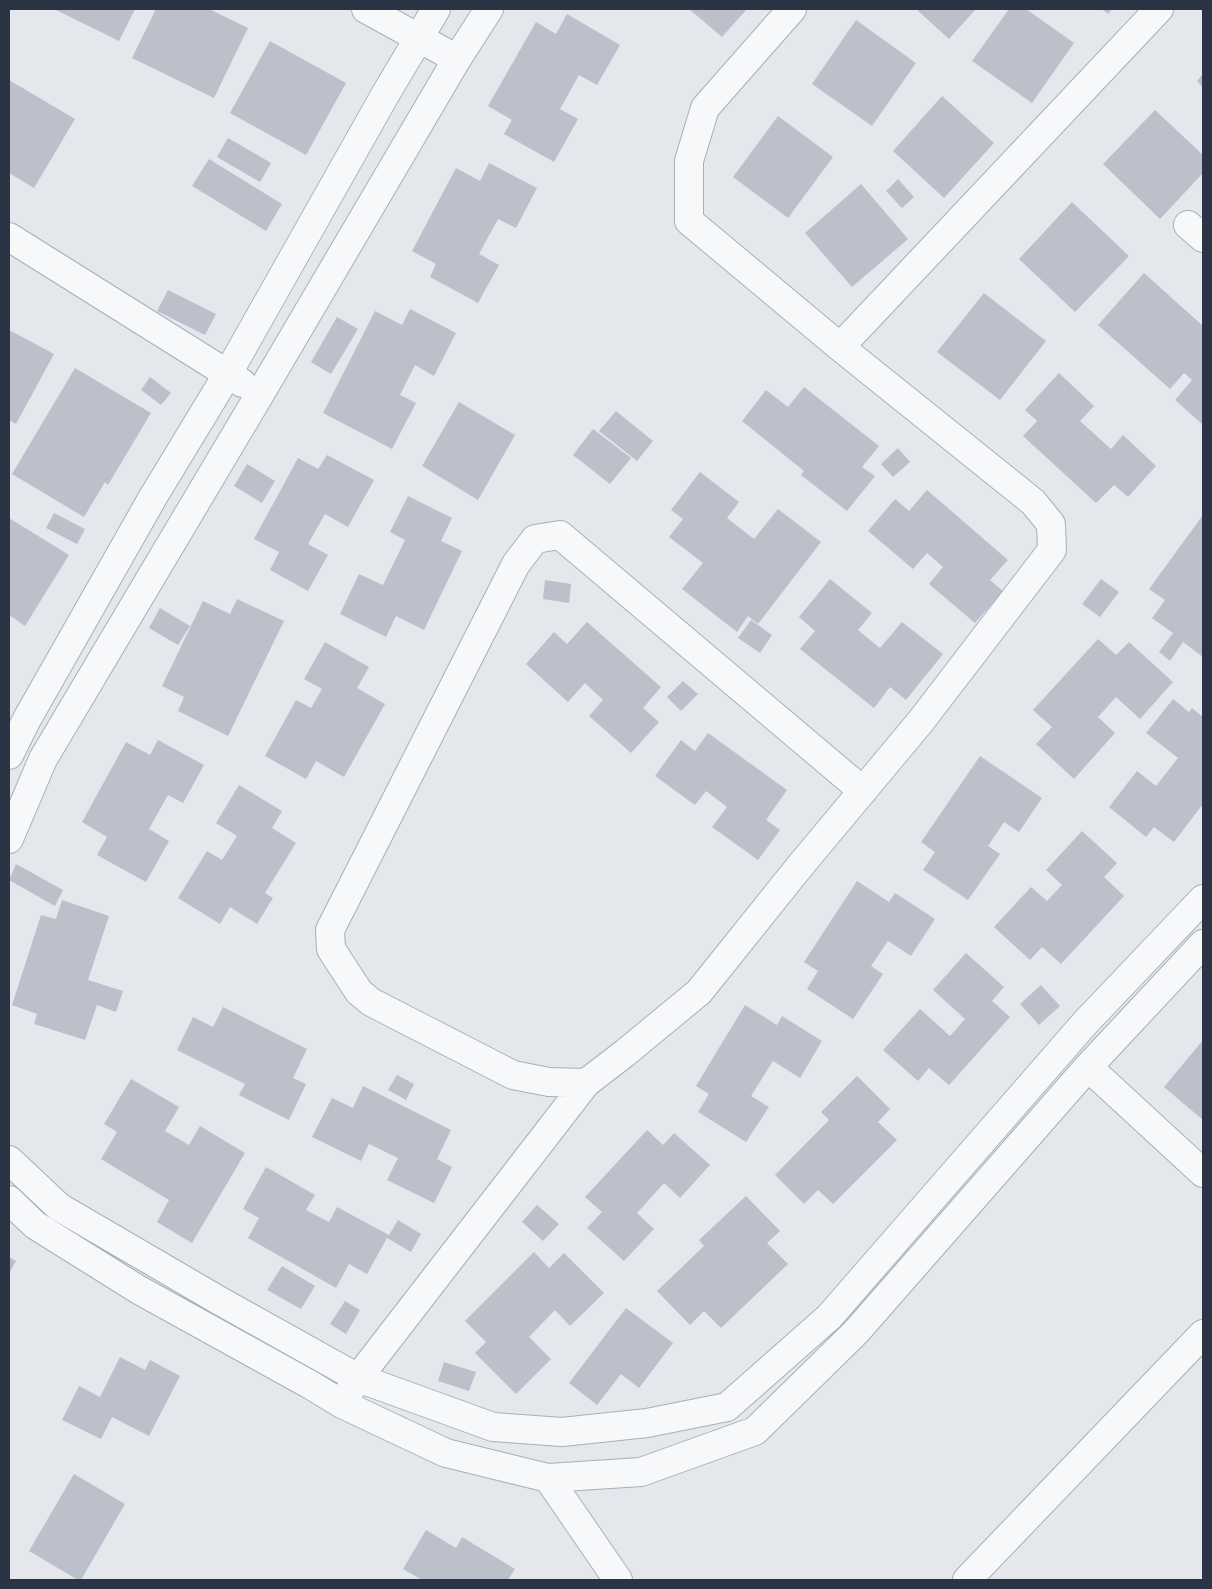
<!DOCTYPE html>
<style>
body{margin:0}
#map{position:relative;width:1212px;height:1589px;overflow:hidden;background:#e4e7ec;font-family:"Work Sans",sans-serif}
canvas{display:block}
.frame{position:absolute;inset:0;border:10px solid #2b3445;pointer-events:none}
</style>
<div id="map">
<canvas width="1212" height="1589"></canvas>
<div class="frame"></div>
</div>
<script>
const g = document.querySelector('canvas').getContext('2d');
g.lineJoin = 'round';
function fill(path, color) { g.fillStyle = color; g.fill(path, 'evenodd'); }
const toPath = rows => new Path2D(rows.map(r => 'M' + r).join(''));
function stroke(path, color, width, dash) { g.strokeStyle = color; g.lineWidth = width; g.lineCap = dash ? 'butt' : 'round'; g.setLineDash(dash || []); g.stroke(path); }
fill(toPath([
 [54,9,135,9,119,41],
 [156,9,209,9,248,28,214,98,132,58],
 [689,9,747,9,722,37],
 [916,9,976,9,949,39],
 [1009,9,1026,9,1074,43,1032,103,972,61],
 [1102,9,1112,9,1108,14],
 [567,14,620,45,597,85,579,75,560,109,578,119,554,162,504,134,512,120,488,106,536,22,556,34],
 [856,20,916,63,872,126,812,84],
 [270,41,346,83,306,155,230,113],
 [1203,74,1203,88,1197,81],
 [9,80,75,119,34,188,9,173],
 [942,96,994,143,944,198,893,151],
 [1155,110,1203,155,1203,173,1160,219,1103,164],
 [778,116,833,157,788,218,733,177],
 [228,138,271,163,260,182,217,157],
 [209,159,282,204,266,231,192,186],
 [489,163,537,188,516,228,498,219,479,254,499,265,478,303,430,277,436,264,412,251,456,168,480,181],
 [898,179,914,197,902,208,886,191],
 [861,184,908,239,852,287,805,233],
 [1072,202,1129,256,1075,312,1019,259],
 [1144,273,1203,326,1203,425,1175,400,1192,380,1184,373,1170,389,1098,325],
 [168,290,216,314,205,335,157,311],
 [984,293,1046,341,1000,400,937,352],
 [410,309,456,333,434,376,415,365,400,395,416,403,392,449,323,413,375,311,402,325],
 [337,317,358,329,331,374,311,362],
 [9,330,54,354,16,424,9,420],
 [75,368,151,413,108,485,105,482,84,517,12,474],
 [1059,373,1094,406,1080,421,1111,449,1123,435,1156,466,1128,497,1114,485,1096,503,1023,436,1037,421,1025,410],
 [150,377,171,393,161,405,141,390],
 [804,387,879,446,862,467,875,476,847,511,801,475,804,471,742,421,766,390,788,407],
 [459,402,515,435,478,500,422,466],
 [616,411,653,441,637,461,599,431],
 [593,429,631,458,610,484,573,455],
 [898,448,910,462,893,477,881,464],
 [327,455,374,480,348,527,325,514,308,544,328,555,308,591,270,570,279,552,254,539,298,458,318,469],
 [247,464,275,481,262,503,234,486],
 [700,472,739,502,727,518,754,539,778,509,821,542,758,624,748,616,737,632,682,589,703,563,669,537,683,519,671,510],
 [927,490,1008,560,990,580,1003,591,975,623,929,584,943,567,927,553,913,569,868,531,895,499,909,511],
 [408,496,452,518,441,541,462,551,424,630,396,616,386,637,340,614,359,574,383,585,405,540,390,532],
 [54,513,85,529,77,544,46,528],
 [1203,515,1203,657,1183,642,1170,661,1159,652,1173,633,1152,618,1165,600,1149,589],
 [9,518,69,555,25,626,9,615],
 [830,579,872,613,858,630,880,648,902,622,943,654,906,700,890,687,874,708,800,649,815,631,799,617],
 [1101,579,1119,592,1100,617,1082,604],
 [545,580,571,584,569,603,543,599],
 [237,599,284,621,228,736,178,711,184,697,162,686,203,601,230,614],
 [160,608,190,626,178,645,149,628],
 [751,620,772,635,760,653,738,638],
 [587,622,661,687,643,708,659,722,631,753,589,716,603,700,585,683,568,702,526,664,554,632,567,644],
 [1098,639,1116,655,1129,642,1173,682,1140,719,1116,697,1098,717,1115,733,1074,779,1036,744,1052,727,1033,710],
 [325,642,369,667,357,688,385,704,344,777,316,761,306,779,265,756,296,700,311,708,322,689,304,679],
 [683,681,698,694,681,711,667,697],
 [1173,699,1189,712,1192,708,1203,717,1203,804,1174,842,1154,827,1146,837,1109,807,1137,771,1156,786,1178,758,1146,733],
 [708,733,787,790,766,820,780,830,758,860,712,827,727,807,706,791,695,805,655,776,681,740,695,751],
 [158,740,204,765,183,803,168,795,149,829,169,841,146,882,97,855,107,837,82,822,126,742,150,755],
 [980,756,1042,798,1019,832,1004,822,988,846,1000,854,968,900,923,870,935,852,921,842],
 [239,785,282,811,272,828,296,843,265,893,273,898,257,924,230,907,220,924,178,898,207,851,222,860,237,836,216,823],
 [1082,831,1117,863,1104,877,1124,896,1061,964,1042,947,1030,960,994,927,1031,887,1047,901,1062,885,1046,870],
 [16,864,63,890,55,906,9,880],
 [857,881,889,902,895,893,935,919,911,956,888,941,871,966,883,974,853,1019,807,989,818,971,804,962],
 [62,900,109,916,88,980,123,991,116,1012,97,1005,85,1040,34,1024,37,1014,12,1005,41,915,56,919],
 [966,953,1004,987,992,1001,1010,1017,949,1085,929,1068,918,1081,883,1050,920,1009,950,1036,965,1019,933,990],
 [1041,985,1060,1006,1039,1025,1020,1004],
 [745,1005,777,1025,782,1016,822,1041,800,1078,773,1061,751,1096,769,1107,746,1142,698,1112,709,1094,696,1086],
 [223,1007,307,1049,293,1078,306,1084,289,1120,239,1095,245,1084,177,1050,193,1017,213,1027],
 [1203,1040,1203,1120,1164,1087],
 [397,1075,414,1084,406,1100,388,1090],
 [857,1076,890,1109,878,1122,897,1140,833,1204,818,1190,804,1204,775,1175,829,1120,821,1112],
 [131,1079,179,1107,165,1131,189,1145,200,1126,245,1153,192,1243,157,1222,169,1200,101,1159,117,1132,104,1124],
 [363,1086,451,1130,437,1159,452,1167,434,1203,387,1180,398,1158,369,1144,361,1161,312,1137,332,1098,353,1108],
 [647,1130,663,1145,674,1133,710,1165,680,1198,664,1183,637,1213,654,1229,624,1261,587,1228,602,1212,585,1197],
 [266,1167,315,1195,306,1210,329,1222,337,1207,389,1235,398,1220,421,1234,411,1252,387,1238,367,1274,349,1264,336,1288,248,1238,259,1218,243,1209],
 [746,1196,780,1231,767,1243,788,1264,721,1328,704,1311,690,1325,657,1291,704,1246,699,1240],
 [537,1205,559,1224,543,1241,522,1222],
 [534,1252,549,1268,564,1253,604,1293,570,1326,555,1310,529,1337,551,1359,516,1394,475,1353,486,1342,465,1321],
 [9,1257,16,1261,9,1274],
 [282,1266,315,1286,301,1309,267,1290],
 [345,1301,360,1310,346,1334,330,1324],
 [626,1308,673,1343,639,1388,621,1374,597,1405,569,1383],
 [120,1357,145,1370,150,1360,180,1376,149,1436,112,1417,101,1439,62,1420,79,1386,100,1397],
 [444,1362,476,1372,469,1391,438,1381],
 [74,1474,125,1504,81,1580,78,1580,29,1551],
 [426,1530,456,1548,462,1537,515,1569,508,1580,422,1580,403,1569]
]), '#bbc0ca');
const minor = toPath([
 [366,9,457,59],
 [792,9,705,108,689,161,689,221,840,347,1033,502,1051,524,1052,550,921,721,800,866,699,992,625,1053,586,1083,549,1082,513,1075,371,1002,359,992,331,949,330,930,516,564,535,539,560,535,863,791],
 [1188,225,1203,238],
 [9,237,242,383],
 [840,347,1159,9],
 [9,755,27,719,153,497,227,375,385,95,436,9],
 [9,839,43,759,260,394,457,59,489,9],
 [1088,1067,1203,1173],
 [9,1160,59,1207,220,1301,358,1378,493,1427,562,1432,647,1423,727,1407,829,1317,1085,1023,1203,899],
 [9,1200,35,1225,139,1290,309,1384,342,1404,446,1453,548,1478,641,1472,755,1431,856,1332,1088,1067,1203,944],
 [349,1392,358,1378,586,1083],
 [548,1478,618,1580],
 [967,1580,1203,1334]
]);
stroke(minor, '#a9aeb7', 30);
stroke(minor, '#f7f8fa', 28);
</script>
